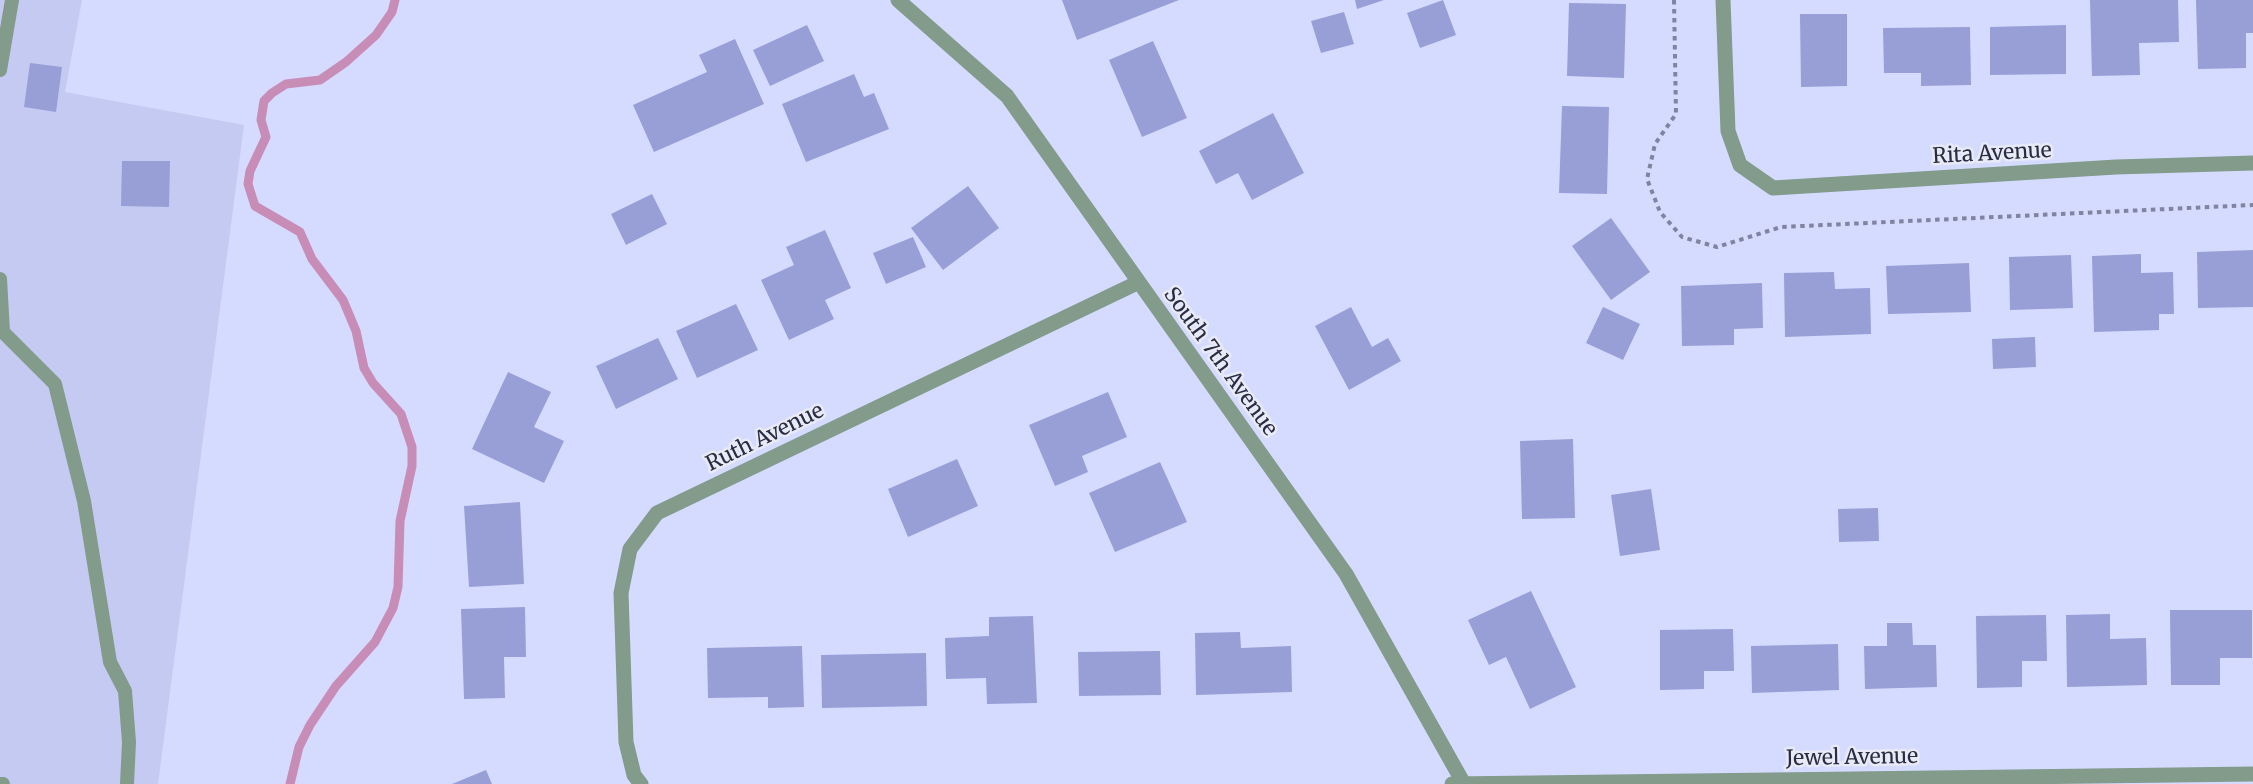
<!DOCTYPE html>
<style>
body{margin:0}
canvas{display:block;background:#d5dbff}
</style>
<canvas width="2253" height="784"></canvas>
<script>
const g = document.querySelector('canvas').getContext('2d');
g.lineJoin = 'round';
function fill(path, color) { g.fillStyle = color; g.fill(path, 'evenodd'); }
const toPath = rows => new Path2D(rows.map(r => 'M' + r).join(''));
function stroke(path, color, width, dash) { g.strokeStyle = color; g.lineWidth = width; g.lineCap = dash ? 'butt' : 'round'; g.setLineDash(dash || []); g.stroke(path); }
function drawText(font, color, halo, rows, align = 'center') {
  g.font = font + ' Merriweather,serif'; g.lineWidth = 5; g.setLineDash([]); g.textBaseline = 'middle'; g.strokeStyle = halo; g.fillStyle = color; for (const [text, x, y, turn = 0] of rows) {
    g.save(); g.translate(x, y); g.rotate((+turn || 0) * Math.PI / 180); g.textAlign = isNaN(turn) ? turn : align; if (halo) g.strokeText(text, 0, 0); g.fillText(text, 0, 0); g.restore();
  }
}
fill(toPath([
 [0,0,82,0,65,92,244,125,158,784,0,784]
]), '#c4caf1');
stroke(toPath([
 [290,784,299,747,310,725,336,686,375,642,393,608,398,587,400,521,412,466,412,447,401,414,373,383,364,368,356,331,343,300,312,259,300,232,255,206,248,184,250,171,266,137,261,120,264,101,272,93,286,84,320,80,346,62,376,35,392,12,395,0]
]), '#c88db7', 9);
fill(toPath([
 [1062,0,1179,0,1077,40],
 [1355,0,1384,0,1357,9],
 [1443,0,1456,35,1420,48,1407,13],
 [2090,0,2178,0,2179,42,2139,43,2140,75,2092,76],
 [2196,0,2253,0,2253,33,2246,33,2246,68,2198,69],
 [1569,3,1626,4,1624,78,1567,76],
 [1344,12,1354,44,1321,53,1311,21],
 [1800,14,1847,14,1847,86,1801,87],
 [807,25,824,61,770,86,753,50],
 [2066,25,2066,74,1990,75,1990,27],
 [1970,27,1971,85,1921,86,1921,73,1884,73,1883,28],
 [735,39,764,104,654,152,633,105,707,72,699,55],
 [1153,41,1187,118,1142,137,1109,60],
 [30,63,62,67,56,112,24,107],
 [854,74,864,97,874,93,889,129,806,162,782,104],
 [1562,106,1609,107,1607,194,1559,193],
 [1273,113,1304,173,1252,200,1238,173,1216,184,1199,151],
 [122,161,170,161,169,207,121,206],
 [968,186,999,228,943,270,911,228],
 [652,194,667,224,626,245,611,214],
 [1611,218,1650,272,1611,300,1572,246],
 [825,230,851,288,825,300,834,319,789,340,761,280,794,265,786,247],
 [913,237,926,267,886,284,873,253],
 [2253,250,2253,307,2198,308,2197,252],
 [2141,254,2141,273,2173,272,2174,314,2159,314,2159,330,2094,332,2092,256],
 [2071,255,2073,308,2010,310,2009,257],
 [1969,263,1971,312,1888,314,1886,266],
 [1834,272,1835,289,1870,288,1871,334,1785,337,1784,273],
 [1762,283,1763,328,1734,329,1734,345,1682,346,1681,286],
 [736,304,758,350,697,378,676,331],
 [1351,307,1372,347,1388,338,1401,361,1349,390,1315,326],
 [1603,307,1640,324,1623,360,1586,343],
 [2035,337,2036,367,1993,369,1992,339],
 [658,338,678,379,616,409,596,366],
 [508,372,551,392,534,427,564,441,544,483,472,449],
 [1108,392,1127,437,1082,456,1088,472,1055,486,1029,425],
 [1573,439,1575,518,1522,519,1520,441],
 [957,459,978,506,908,537,888,489],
 [1160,462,1187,522,1115,552,1089,493],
 [1651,489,1660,550,1620,556,1611,495],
 [520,502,524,584,469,587,464,506],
 [1878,508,1879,541,1839,542,1838,509],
 [1531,591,1576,687,1530,709,1506,657,1489,665,1468,620],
 [525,607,526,657,504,657,505,698,464,699,461,609],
 [2170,610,2252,610,2252,658,2220,658,2220,685,2171,685],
 [2110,614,2110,639,2146,638,2147,685,2067,687,2066,615],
 [2046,615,2047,661,2022,661,2022,687,1977,688,1976,616],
 [1033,616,1037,703,987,704,986,678,946,679,945,638,989,636,989,617],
 [1887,623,1912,623,1913,645,1936,645,1937,687,1865,689,1864,646,1887,646],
 [1733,629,1734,671,1704,671,1704,689,1660,690,1660,630],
 [1240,632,1241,648,1291,646,1292,692,1196,695,1195,633],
 [1838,644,1839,690,1752,693,1751,646],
 [802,646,804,707,768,708,768,697,708,698,707,648],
 [1160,651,1161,695,1079,696,1078,652],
 [926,653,927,706,822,708,821,655],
 [486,770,492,784,452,784]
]), '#979fd6');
stroke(toPath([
 [1674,0,1676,114,1655,144,1647,179,1660,212,1682,237,1717,247,1781,227,2253,205]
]), '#8084a1', 4, [4.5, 4.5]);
stroke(toPath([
 [0,70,12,0],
 [0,279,3,332,0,332],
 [3,332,55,384,84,501,110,662,125,691,129,742,127,784],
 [0,784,3,784]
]), '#829b8b', 14);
stroke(toPath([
 [1723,0,1728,131,1740,165,1773,188,2116,167,2253,163],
 [641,784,634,775,626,742,621,593,630,549,657,513,1137,283],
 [1452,784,2253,774]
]), '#829b8b', 15);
stroke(toPath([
 [898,0,1007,96,1346,574,1464,784]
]), '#829b8b', 15);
drawText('21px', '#292c42', '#e8eaf6', [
 ["Rita Avenue",1992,154,-3],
 ["South 7th Avenue",1220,362,54],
 ["Ruth Avenue",765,438,-26],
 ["Jewel Avenue",1852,758,-1]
]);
</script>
